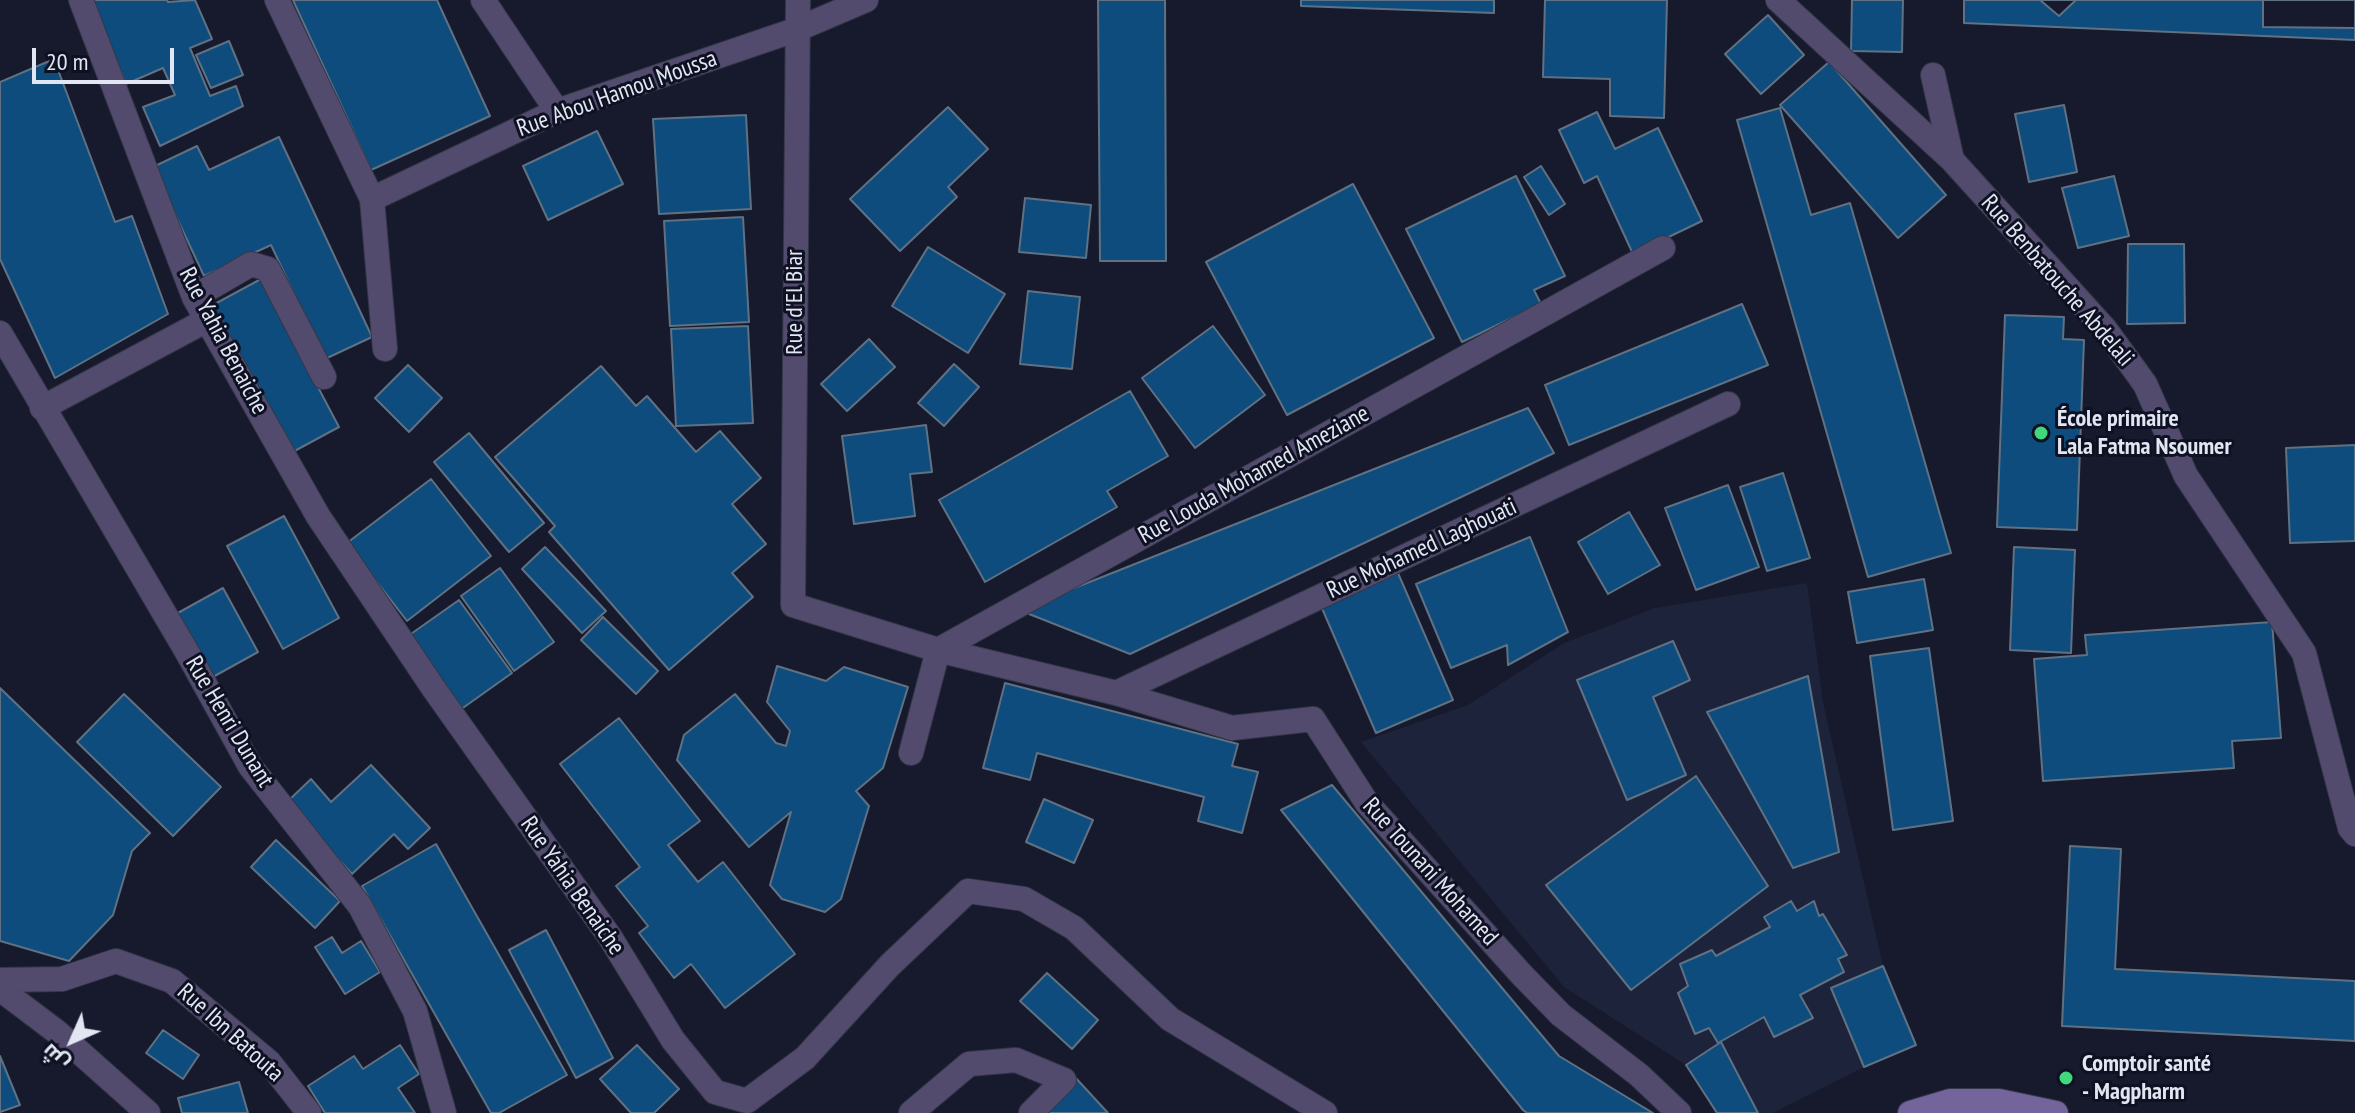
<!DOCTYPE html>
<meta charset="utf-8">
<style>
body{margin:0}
#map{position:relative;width:2355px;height:1113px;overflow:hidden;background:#161a2c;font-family:"PT Sans Narrow",Cairo,sans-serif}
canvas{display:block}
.north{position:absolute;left:32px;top:1001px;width:80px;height:80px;-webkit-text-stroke:6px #0d1122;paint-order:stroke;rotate:225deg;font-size:22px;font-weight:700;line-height:32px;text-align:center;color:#e2e6f3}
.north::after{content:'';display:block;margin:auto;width:28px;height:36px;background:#e2e6f3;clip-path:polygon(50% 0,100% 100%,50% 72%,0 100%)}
.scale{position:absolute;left:32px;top:48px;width:142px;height:36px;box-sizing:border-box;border:4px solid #e2e6f3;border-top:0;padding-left:10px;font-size:24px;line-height:28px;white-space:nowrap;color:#e2e6f3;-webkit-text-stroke:6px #0d1122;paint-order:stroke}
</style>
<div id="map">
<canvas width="2355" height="1113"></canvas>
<div class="north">ش</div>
<div class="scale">20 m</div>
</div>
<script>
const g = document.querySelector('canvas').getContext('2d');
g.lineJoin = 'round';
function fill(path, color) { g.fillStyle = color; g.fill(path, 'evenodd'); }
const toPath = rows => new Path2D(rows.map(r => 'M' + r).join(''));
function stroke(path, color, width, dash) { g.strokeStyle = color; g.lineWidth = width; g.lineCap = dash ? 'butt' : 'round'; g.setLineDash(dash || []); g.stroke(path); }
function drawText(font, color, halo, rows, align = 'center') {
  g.font = font + ' "PT Sans Narrow",sans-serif'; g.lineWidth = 6; g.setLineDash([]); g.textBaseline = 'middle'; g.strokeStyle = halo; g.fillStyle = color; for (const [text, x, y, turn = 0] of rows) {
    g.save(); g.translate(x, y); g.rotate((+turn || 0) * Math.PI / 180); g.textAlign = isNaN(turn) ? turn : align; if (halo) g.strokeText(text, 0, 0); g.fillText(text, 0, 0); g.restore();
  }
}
fill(toPath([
 [1807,583,1823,702,1883,966,1916,1045,1864,1067,1773,1113,1717,1113,1686,1065,1564,987,1361,742,1468,705,1564,643,1655,608]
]), '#1d233a');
const building = toPath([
 [91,0,167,0,168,2,195,0,212,39,190,48,210,96,236,86,243,106,160,146,143,107,175,95,163,68,126,84,91,0],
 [293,0,437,0,490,116,371,170,293,0],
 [1098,0,1165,0,1166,261,1100,261,1098,0],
 [1301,0,1494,0,1494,13,1301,6,1301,0],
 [1545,0,1667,0,1664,118,1610,116,1610,79,1543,77,1545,0],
 [1852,0,1903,0,1902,52,1851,51,1852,0],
 [1964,0,2355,0,2355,40,1964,23,1964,0],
 [2040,0,2076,0,2059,16,2040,0],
 [2263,0,2355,0,2355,28,2263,27,2263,0],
 [1768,15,1804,55,1761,94,1725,54,1768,15],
 [229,41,243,75,211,88,196,55,229,41],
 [54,59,115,222,132,216,168,314,55,378,0,259,0,82,54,59],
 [1829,62,1946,195,1898,238,1780,105,1829,62],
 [2064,105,2077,172,2029,182,2015,114,2064,105],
 [948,107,988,149,948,187,957,197,900,251,850,199,948,107],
 [1780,108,1811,215,1850,203,1951,553,1868,577,1737,120,1780,108],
 [1597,112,1615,149,1658,128,1702,221,1633,254,1597,176,1584,183,1559,130,1597,112],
 [746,115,751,209,659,214,653,119,746,115],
 [597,131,623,184,548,220,523,166,597,131],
 [279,137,372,337,325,359,271,245,204,276,153,167,197,146,209,170,279,137],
 [1541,166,1565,204,1549,215,1524,177,1541,166],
 [1516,176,1565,276,1534,290,1541,304,1462,342,1406,229,1516,176],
 [2114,176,2129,236,2078,248,2062,188,2114,176],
 [1353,184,1434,338,1287,415,1206,262,1353,184],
 [1025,198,1091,205,1086,258,1019,252,1025,198],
 [743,217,749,322,670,326,664,221,743,217],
 [2128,244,2184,244,2185,323,2127,324,2128,244],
 [928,247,1005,294,968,353,892,306,928,247],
 [261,279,339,427,289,454,211,306,261,279],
 [1028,291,1080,297,1072,369,1020,364,1028,291],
 [1742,304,1768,365,1569,445,1545,385,1742,304],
 [2005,315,2064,317,2063,339,2084,340,2077,530,1997,527,2005,315],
 [748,326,753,423,676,426,671,329,748,326],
 [1213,326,1265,395,1195,448,1142,378,1213,326],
 [869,339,895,367,847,411,821,384,869,339],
 [954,364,979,387,944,426,918,403,954,364],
 [408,365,442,398,409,432,375,398,408,365],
 [601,366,636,406,647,396,696,452,720,431,761,478,732,504,766,544,732,573,753,597,669,670,549,532,555,526,495,457,601,366],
 [1130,391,1168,456,1107,491,1117,507,985,582,939,500,1130,391],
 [1528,408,1554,453,1130,654,1019,610,1528,408],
 [926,425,932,472,910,474,915,516,854,524,842,436,926,425],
 [469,433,544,523,509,552,434,462,469,433],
 [2355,445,2355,541,2290,543,2286,448,2355,445],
 [1783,473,1810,558,1767,571,1740,487,1783,473],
 [431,479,491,556,407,621,347,543,431,479],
 [1728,485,1759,567,1696,590,1665,508,1728,485],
 [1629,512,1660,565,1608,594,1578,542,1629,512],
 [284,516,339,618,283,649,227,546,284,516],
 [1530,537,1568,632,1508,665,1507,645,1451,668,1416,584,1530,537],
 [545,547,606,611,582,633,522,569,545,547],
 [2014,547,2075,550,2071,653,2010,650,2014,547],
 [500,568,554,642,514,671,461,596,500,568],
 [1398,573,1453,700,1376,733,1321,606,1398,573],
 [1924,579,1933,630,1857,643,1848,592,1924,579],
 [223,588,258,652,211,678,176,614,223,588],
 [459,600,512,673,460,710,408,636,459,600],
 [603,617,658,671,636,694,581,640,603,617],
 [2272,622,2281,738,2232,741,2234,768,2043,781,2034,659,2087,655,2085,635,2272,622],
 [1673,641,1690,680,1653,697,1686,775,1627,800,1577,680,1673,641],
 [1929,648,1953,821,1893,830,1870,656,1929,648],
 [777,666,826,681,844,667,908,687,883,768,856,791,869,806,841,899,825,912,782,899,770,885,791,812,749,847,677,760,684,735,735,694,776,743,786,746,790,731,767,702,777,666],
 [1808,676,1839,852,1793,868,1707,712,1808,676],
 [1005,683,1238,744,1232,766,1258,772,1242,833,1198,821,1204,797,1037,753,1030,780,983,768,1005,683],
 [0,688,150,833,132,851,113,915,69,961,0,941,0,688],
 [124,694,221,787,173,836,77,742,124,694],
 [619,718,700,821,668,845,698,882,723,862,795,954,725,1008,691,964,674,978,639,933,648,926,616,886,640,867,560,764,619,718],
 [371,765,430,828,408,849,394,834,352,874,286,803,311,779,331,802,371,765],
 [1696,776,1768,886,1631,990,1546,885,1696,776],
 [1332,785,1559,1056,1653,1113,1527,1113,1523,1110,1281,810,1332,785],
 [1044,799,1093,820,1074,863,1026,842,1044,799],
 [276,840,340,901,315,928,251,867,276,840],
 [436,844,567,1075,499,1113,491,1113,362,886,436,844],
 [2070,846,2121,849,2115,969,2355,981,2355,1041,2062,1026,2070,846],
 [1791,901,1797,911,1814,901,1819,916,1823,914,1847,955,1838,959,1844,972,1800,995,1813,1018,1774,1037,1764,1017,1718,1043,1709,1028,1695,1034,1678,993,1688,986,1680,964,1712,950,1716,956,1770,927,1764,917,1791,901],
 [546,930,613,1058,576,1078,509,950,546,930],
 [332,937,342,953,361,941,380,972,345,994,315,947,332,937],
 [1883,966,1916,1045,1864,1067,1831,988,1883,966],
 [1047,973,1098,1020,1072,1049,1020,1001,1047,973],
 [163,1030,199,1055,183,1079,146,1053,163,1030],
 [1721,1042,1758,1113,1717,1113,1686,1065,1721,1042],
 [400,1045,419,1074,398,1088,415,1113,325,1113,308,1086,354,1056,363,1069,400,1045],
 [637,1045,679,1089,654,1113,631,1113,600,1079,637,1045],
 [0,1056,20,1105,0,1112,0,1056],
 [1073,1075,1108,1113,1032,1113,1073,1075],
 [239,1082,248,1113,182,1113,178,1098,239,1082]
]);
fill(building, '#0d4c7c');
stroke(building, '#5f7183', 2);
const pedestrian = toPath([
 [911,1113,969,1064,1016,1060,1064,1080,1031,1113]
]);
const minor = toPath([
 [81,0,194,297,318,516,434,689,610,937,673,1040,715,1092,747,1101,805,1058,890,965,968,891,1024,899,1074,928,1170,1019,1325,1113],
 [277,0,372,199,385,349],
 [483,0,557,111],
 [798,0,793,605,938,650,1116,693,1232,728,1313,719,1367,803,1522,975,1561,1015,1639,1075,1679,1113],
 [1778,0,1952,160,2105,329,2145,384,2186,476,2304,653,2350,828,2355,834],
 [1933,75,1952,160],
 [372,199,557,111,798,29,866,0],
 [194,297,251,264,268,269,324,377],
 [0,333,187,652,250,766,360,906,415,1011,444,1113],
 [42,408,207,320],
 [1116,693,1728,404],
 [911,753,938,650,1663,248],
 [0,980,62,979,116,961,172,981,269,1062,309,1113],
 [0,989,57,1032,148,1113]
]);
const secondary = toPath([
 [1910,1113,1950,1101,1999,1101,2056,1113]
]);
stroke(pedestrian, '#333748', 26);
stroke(minor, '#333748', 26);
stroke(secondary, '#333748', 26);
stroke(pedestrian, '#534b6d', 24);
stroke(minor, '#534b6d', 24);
stroke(secondary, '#73659b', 24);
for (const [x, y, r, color] of [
 [2041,433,8,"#41d77c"],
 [2066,1078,8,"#41d77c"]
]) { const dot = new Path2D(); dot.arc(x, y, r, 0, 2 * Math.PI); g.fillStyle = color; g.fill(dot); stroke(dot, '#0d1122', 3); }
drawText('24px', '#e2e6f3', '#0d1122', [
 ["Rue Abou Hamou Moussa",617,94,-20],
 ["Rue Benbatouche Abdelali",2057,281,49],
 ["Rue d'El Biar",795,302,-90],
 ["Rue Yahia Benaiche",223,341,62],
 ["Rue Louda Mohamed Ameziane",1254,475,-29],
 ["Rue Mohamed Laghouati",1422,549,-25],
 ["Rue Henri Dunant",229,722,59],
 ["Rue Tounani Mohamed",1430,872,48],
 ["Rue Yahia Benaiche",572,886,55],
 ["Rue Ibn Batouta",230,1033,42]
]);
drawText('bold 24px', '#e2e6f3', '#0d1122', [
 ["École primaire",2057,419],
 ["Lala Fatma Nsoumer",2057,447],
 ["Comptoir santé",2082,1064],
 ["- Magpharm",2082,1092]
], 'left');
</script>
